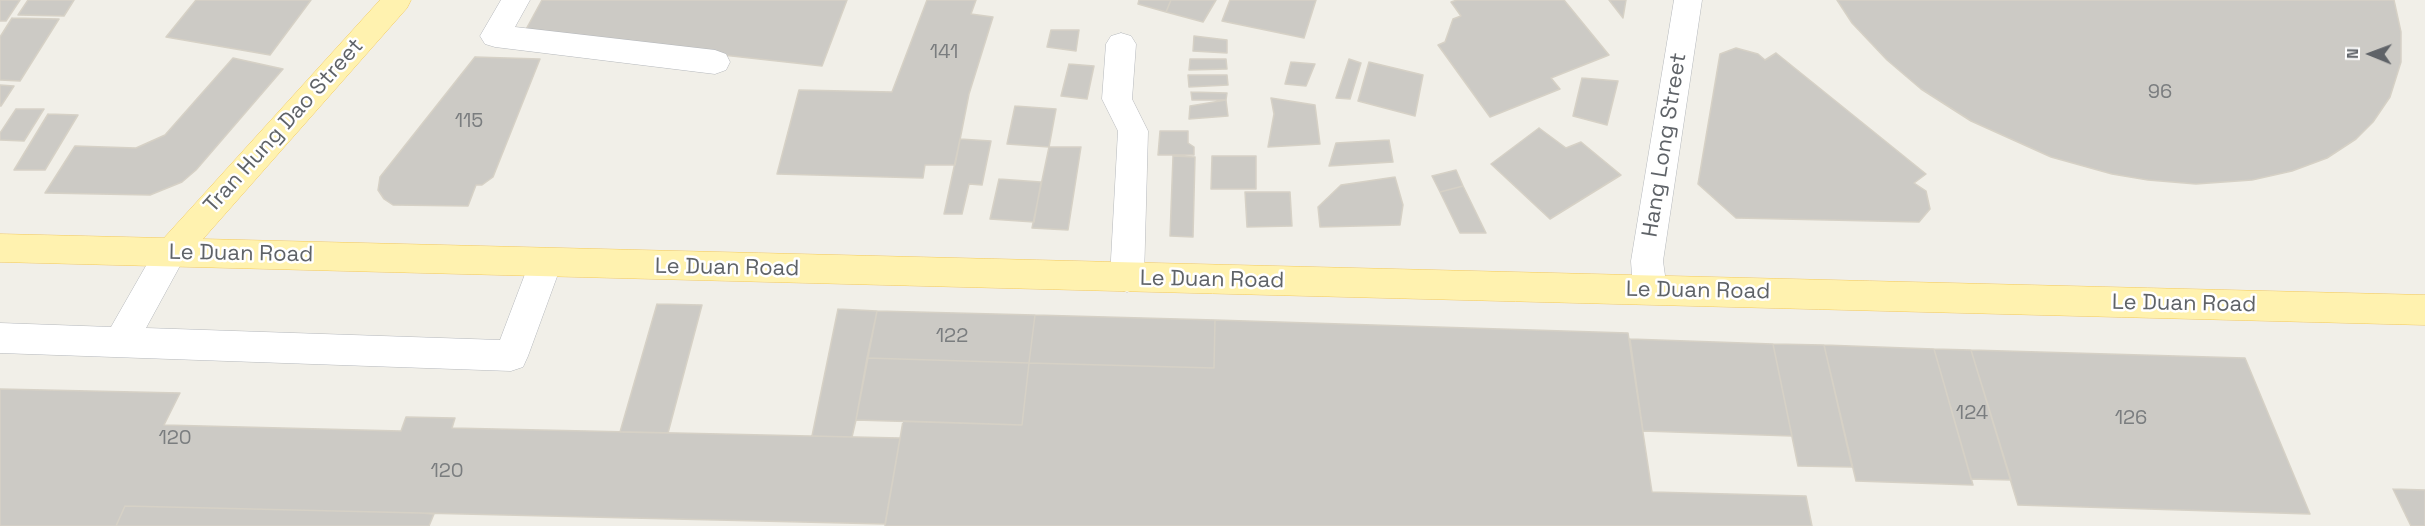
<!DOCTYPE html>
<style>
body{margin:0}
#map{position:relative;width:2425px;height:526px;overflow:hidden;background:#f1efe8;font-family:"Space Grotesk",sans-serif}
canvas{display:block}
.north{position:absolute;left:2341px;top:24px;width:60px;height:60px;-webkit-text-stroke:4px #fff;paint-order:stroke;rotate:271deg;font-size:16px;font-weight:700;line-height:24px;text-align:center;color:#5f6368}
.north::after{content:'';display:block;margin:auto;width:21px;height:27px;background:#5f6368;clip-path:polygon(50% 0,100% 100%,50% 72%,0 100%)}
</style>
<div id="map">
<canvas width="2425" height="526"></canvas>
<div class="north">N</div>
</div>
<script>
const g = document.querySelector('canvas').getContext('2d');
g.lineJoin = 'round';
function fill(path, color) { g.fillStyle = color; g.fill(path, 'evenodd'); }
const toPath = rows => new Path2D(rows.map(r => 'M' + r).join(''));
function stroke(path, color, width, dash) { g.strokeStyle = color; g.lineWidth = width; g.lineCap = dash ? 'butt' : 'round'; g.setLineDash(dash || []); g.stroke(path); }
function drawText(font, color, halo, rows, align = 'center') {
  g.font = font + ' "Space Grotesk",sans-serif'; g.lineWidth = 5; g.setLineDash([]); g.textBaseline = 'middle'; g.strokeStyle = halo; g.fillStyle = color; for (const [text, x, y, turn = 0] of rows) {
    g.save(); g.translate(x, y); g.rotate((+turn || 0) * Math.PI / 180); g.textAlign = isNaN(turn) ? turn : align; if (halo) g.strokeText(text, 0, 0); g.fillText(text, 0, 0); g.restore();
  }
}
const building = toPath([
 [0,0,20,0,6,21,0,21,0,0],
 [28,0,74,0,64,16,18,15,28,0],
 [196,0,311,0,270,55,166,37,196,0],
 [542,0,847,0,822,66,524,33,542,0],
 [927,0,976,0,971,14,993,17,969,94,955,165,925,165,923,178,777,174,799,90,892,92,927,0],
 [1139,0,1171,0,1166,12,1138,4,1139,0],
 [1171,0,1216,0,1203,22,1166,12,1171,0],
 [1230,0,1316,0,1304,38,1222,21,1230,0],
 [1457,0,1564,0,1609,55,1551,78,1560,89,1490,117,1438,45,1445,42,1453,19,1461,16,1451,2,1457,0],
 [1609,0,1626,0,1623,18,1609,0],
 [1837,0,2394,0,2401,32,2401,62,2390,97,2373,122,2356,139,2327,158,2292,171,2252,180,2196,184,2148,180,2112,174,2051,157,1971,121,1921,89,1887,60,1852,23,1837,0],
 [12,18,59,19,20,81,0,80,0,37,12,18],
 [1051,30,1079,30,1076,51,1047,47,1051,30],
 [1194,36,1227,40,1227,53,1193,51,1194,36],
 [1736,48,1758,54,1765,60,1776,53,1926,174,1914,183,1926,191,1930,209,1919,222,1736,218,1698,184,1720,54,1736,48],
 [475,57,540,59,493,177,482,185,476,185,468,206,393,205,384,199,378,190,380,177,475,57],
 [233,58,283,69,196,170,182,182,150,195,45,193,75,146,136,148,165,135,233,58],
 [1190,59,1226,59,1227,69,1189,70,1190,59],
 [1349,59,1361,63,1350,99,1336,98,1349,59],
 [1291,62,1315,64,1306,86,1285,84,1291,62],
 [1369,62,1423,75,1415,116,1358,101,1369,62],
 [1069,64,1094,66,1087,99,1061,96,1069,64],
 [1188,75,1227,75,1228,85,1189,87,1188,75],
 [1582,78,1618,81,1607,125,1573,116,1582,78],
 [0,85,14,86,1,106,0,106,0,85],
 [1191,92,1227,93,1226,100,1192,100,1191,92],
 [1271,98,1315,105,1320,144,1268,147,1274,114,1271,98],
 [1226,100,1228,116,1189,119,1190,106,1226,100],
 [1015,106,1056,109,1049,147,1007,144,1015,106],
 [16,109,44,109,24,141,0,140,0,133,16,109],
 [48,114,78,115,45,170,14,170,48,114],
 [1539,128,1566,148,1581,142,1621,175,1550,219,1491,164,1539,128],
 [1160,131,1188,131,1188,143,1194,147,1194,155,1158,155,1160,131],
 [960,139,991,141,982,185,969,184,962,214,944,214,960,139],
 [1389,140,1393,162,1329,166,1336,143,1389,140],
 [1049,147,1081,147,1068,230,1032,228,1049,147],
 [1173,156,1195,157,1193,237,1170,236,1173,156],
 [1212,156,1256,156,1256,189,1211,189,1212,156],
 [1456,170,1463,186,1440,192,1432,176,1456,170],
 [1395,177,1403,205,1400,225,1320,227,1318,207,1341,185,1395,177],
 [999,179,1041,182,1034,222,990,219,999,179],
 [1463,186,1486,233,1460,233,1440,192,1463,186],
 [1245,192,1290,192,1292,226,1247,227,1245,192],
 [657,304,702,305,668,433,620,432,657,304],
 [838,309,877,311,856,420,852,437,812,436,838,309],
 [877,311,1035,315,1029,363,867,358,877,311],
 [1035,315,1215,320,1214,368,1029,363,1035,315],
 [1215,320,1628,333,1652,492,1806,496,1812,526,885,526,903,421,1022,425,1029,363,1214,368,1215,320],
 [1630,339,1773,344,1792,436,1643,431,1630,339],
 [1773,344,1824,345,1852,467,1798,466,1773,344],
 [1824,345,1934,349,1973,485,1856,481,1824,345],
 [1934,349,1971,350,2011,480,1971,479,1934,349],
 [1971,350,2245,358,2310,514,2018,505,1971,350],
 [867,358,1029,363,1022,425,856,420,867,358],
 [0,389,180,393,164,425,401,431,406,417,455,418,452,428,900,438,885,524,125,506,116,526,0,526,0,389],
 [2393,489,2425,490,2425,526,2411,526,2393,489],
 [125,506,421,513,434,514,429,526,116,526,125,506]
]);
fill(building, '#cccac5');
stroke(building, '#d6d1c6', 1.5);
const minor = toPath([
 [501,0,530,0,515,27,715,50,726,54,730,62,726,70,715,74,495,47,485,44,480,36,501,0],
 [1674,0,1702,0,1663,261,1667,290,1662,300,1650,304,1638,300,1633,290,1631,261,1674,0],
 [1121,33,1131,36,1136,44,1132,99,1148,131,1144,278,1139,288,1127,292,1115,288,1110,278,1118,131,1102,99,1106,44,1111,36,1121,33],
 [171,239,183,243,187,253,146,328,500,340,533,253,545,249,557,253,562,263,528,356,523,367,511,371,0,353,0,323,111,327,159,243,171,239]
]);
const major = toPath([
 [380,0,411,0,407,8,203,239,2425,295,2425,325,0,262,0,234,164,238,380,0]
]);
stroke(minor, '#b5b8bc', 1);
stroke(major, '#f2c960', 1);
fill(minor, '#fff');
fill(major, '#fff2af');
drawText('20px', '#7a7d7f', null, [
 ["141",944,53],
 ["96",2160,93],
 ["115",469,122],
 ["122",952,337],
 ["124",1972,414],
 ["126",2131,419],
 ["120",175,439],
 ["120",447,472]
]);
drawText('22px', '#5f6368', '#fff', [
 ["Tran Hung Dao Street",284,126,-48],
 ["Hang Long Street",1665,145,-81],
 ["Le Duan Road",241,254,1],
 ["Le Duan Road",727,268,1],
 ["Le Duan Road",1212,280,1],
 ["Le Duan Road",1698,291,1],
 ["Le Duan Road",2184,304,1]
]);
</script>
